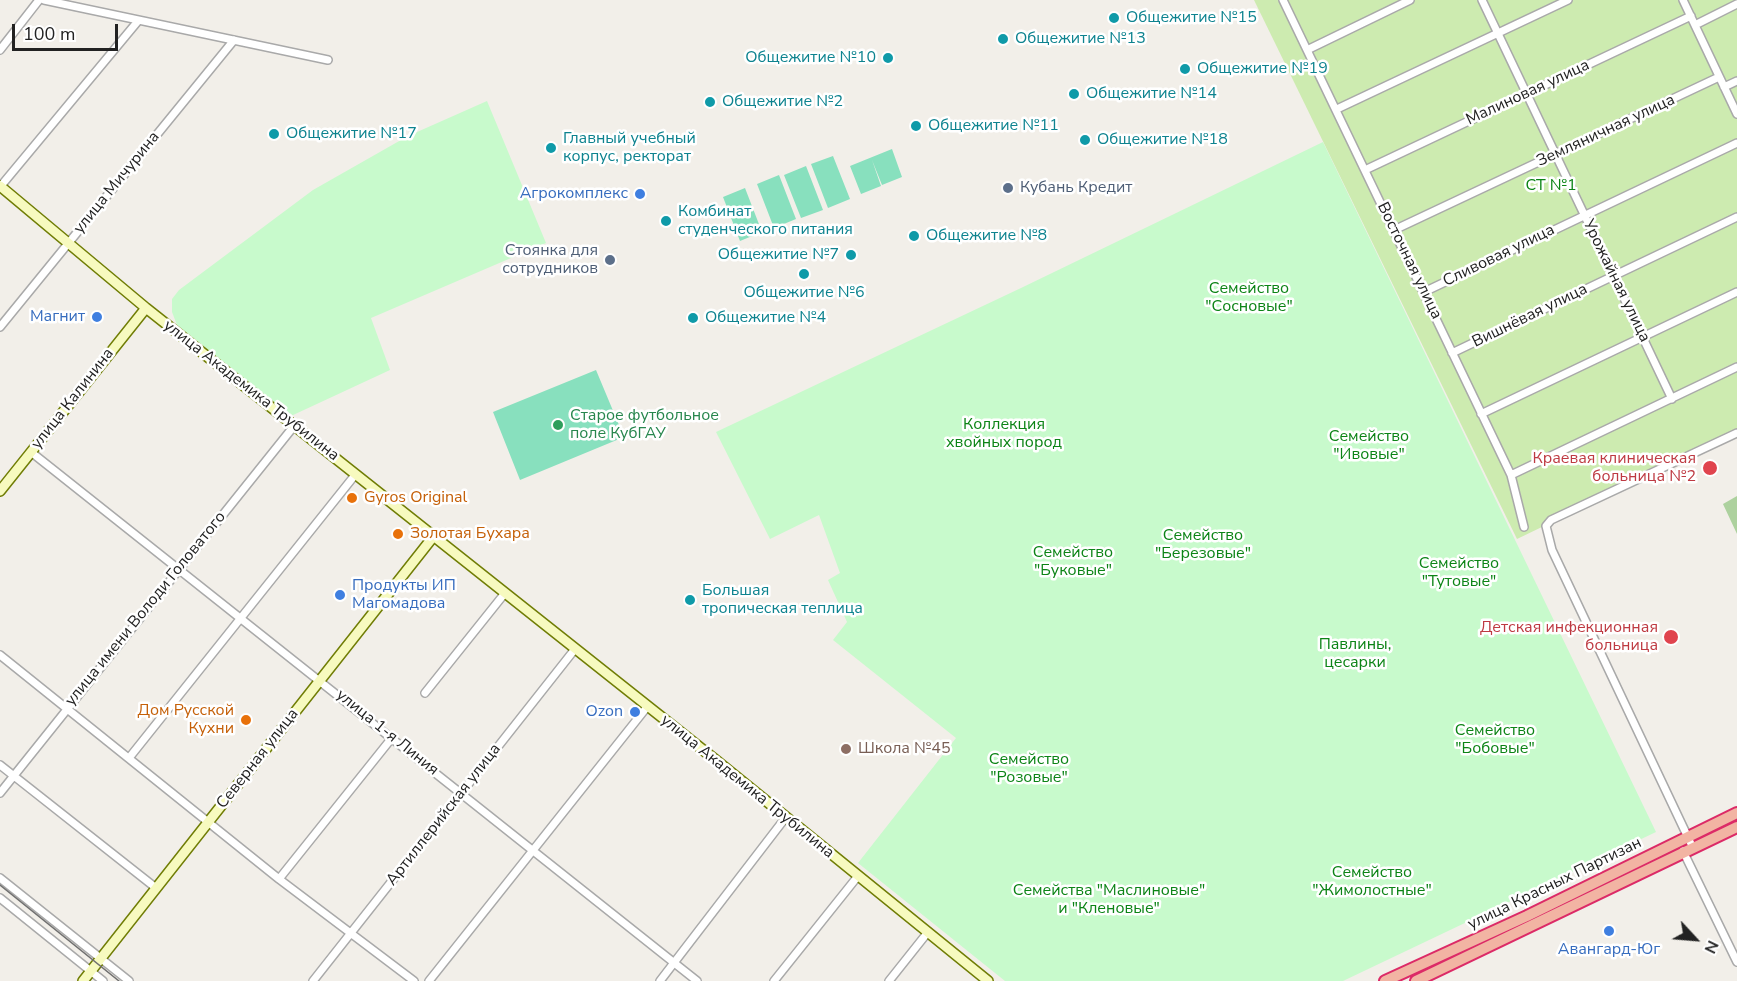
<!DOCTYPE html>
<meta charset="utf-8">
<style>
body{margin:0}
#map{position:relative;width:1737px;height:981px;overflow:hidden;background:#f2efe9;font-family:"Nunito Sans",sans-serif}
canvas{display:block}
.north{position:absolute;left:1665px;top:909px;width:60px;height:60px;-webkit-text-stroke:4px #fff;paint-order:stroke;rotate:116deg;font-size:16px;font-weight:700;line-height:24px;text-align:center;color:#222}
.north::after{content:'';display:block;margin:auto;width:21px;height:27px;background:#222;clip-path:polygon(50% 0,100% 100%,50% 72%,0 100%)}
.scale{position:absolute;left:12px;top:24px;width:106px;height:27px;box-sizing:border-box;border:3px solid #222;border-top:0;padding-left:8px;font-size:18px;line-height:21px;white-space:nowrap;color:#222;-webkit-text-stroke:4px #fff;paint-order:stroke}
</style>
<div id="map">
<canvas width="1737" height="981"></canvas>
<div class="north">N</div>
<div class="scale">100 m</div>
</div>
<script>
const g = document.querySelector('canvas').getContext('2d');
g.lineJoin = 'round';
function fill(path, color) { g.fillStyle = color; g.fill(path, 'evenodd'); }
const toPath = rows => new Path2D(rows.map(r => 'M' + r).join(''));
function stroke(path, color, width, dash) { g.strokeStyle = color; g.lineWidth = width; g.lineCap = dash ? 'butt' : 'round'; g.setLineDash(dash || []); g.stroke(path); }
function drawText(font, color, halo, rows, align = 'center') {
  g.font = font + ' "Nunito Sans",sans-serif'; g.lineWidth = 5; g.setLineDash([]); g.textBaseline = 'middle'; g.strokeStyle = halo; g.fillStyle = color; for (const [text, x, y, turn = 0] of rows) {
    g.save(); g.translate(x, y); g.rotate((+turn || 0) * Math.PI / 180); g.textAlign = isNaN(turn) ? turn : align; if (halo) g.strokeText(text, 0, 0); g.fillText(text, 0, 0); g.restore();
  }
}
fill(toPath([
 [1254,0,1737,0,1737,433,1517,539]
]), '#cdebb0');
fill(toPath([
 [1737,496,1737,534,1723,504]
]), '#add19e');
fill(toPath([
 [487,101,546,243,371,318,390,370,291,416,177,325,172,312,172,299,179,290,313,190,408,136],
 [1323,142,1656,832,1343,981,1005,981,858,863,956,738,833,640,847,622,828,580,840,573,819,515,770,539,716,432,1021,288]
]), '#c8facc');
fill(toPath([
 [892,149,902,177,882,185,872,160,881,186,861,194,850,166],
 [833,156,850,199,828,208,811,164],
 [806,166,823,210,801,218,784,175],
 [779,175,796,219,774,228,757,184],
 [745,188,762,232,740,241,723,197],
 [596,370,624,437,520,480,493,412]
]), '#88e0be');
const minor = toPath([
 [44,0,328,60],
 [1283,0,1511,475,1524,527],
 [1482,0,1672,399],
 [1683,0,1737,114],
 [1695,25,1737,4],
 [0,50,39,0],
 [1307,50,1410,0],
 [1724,87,1737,81],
 [1337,109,1568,0],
 [1365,170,1691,16],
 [0,187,138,21],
 [1394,230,1719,77],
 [1424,292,1737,143],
 [0,327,234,40],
 [1452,353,1737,217],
 [1481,414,1737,292],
 [31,452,697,981],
 [1511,475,1737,367],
 [0,655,279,879,414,981],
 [425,693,505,593],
 [129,758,355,475],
 [0,765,156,888],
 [0,793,294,426],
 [1693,848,1552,550,1546,526,1551,520,1737,433],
 [1683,851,1737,962],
 [0,878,129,981],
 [279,879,391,739],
 [0,898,103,981],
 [313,981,575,649],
 [429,981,647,707],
 [660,981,786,817],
 [774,981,858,876],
 [889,981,928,932]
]);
const secondary = toPath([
 [0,186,146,308,717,761,988,981],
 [0,491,146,308],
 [83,981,433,537]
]);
const trunk = toPath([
 [1385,981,1527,916,1737,813],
 [1416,981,1737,827]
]);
stroke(minor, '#a9a9a9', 10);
stroke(secondary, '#707d05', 12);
stroke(trunk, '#dc2a67', 14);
stroke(minor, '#fff', 7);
stroke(secondary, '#f7fabf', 9);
stroke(trunk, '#f2b4a3', 10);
stroke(toPath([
 [0,885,119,981]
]), '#707070', 1.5);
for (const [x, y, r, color] of [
 [1114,18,6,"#0f9aa8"],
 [1003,39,6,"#0f9aa8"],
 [888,58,6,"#0f9aa8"],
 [1185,69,6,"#0f9aa8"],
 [1074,94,6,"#0f9aa8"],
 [710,102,6,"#0f9aa8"],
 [916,126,6,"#0f9aa8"],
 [274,134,6,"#0f9aa8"],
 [1085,140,6,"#0f9aa8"],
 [551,148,6,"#0f9aa8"],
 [1008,188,6,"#5c6f8a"],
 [640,194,6,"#3f7fe0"],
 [666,221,6,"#0f9aa8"],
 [914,236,6,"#0f9aa8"],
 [851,255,6,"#0f9aa8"],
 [610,260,6,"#5c6f8a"],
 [804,274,6,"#0f9aa8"],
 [97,317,6,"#3f7fe0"],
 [693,318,6,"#0f9aa8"],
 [558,425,6,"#2e9e5b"],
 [1710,468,8,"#e0444e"],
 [352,498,6,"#e8710a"],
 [398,534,6,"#e8710a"],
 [340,595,6,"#3f7fe0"],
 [690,600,6,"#0f9aa8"],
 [1671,637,8,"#e0444e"],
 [635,712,6,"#3f7fe0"],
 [246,720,6,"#e8710a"],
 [846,749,6,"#8d6e63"],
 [1609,931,6,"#3f7fe0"]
]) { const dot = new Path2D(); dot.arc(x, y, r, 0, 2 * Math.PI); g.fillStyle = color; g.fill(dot); stroke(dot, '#fff', 2); }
drawText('16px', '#0d838f', '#fff', [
 ["Общежитие №15",1126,18],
 ["Общежитие №13",1015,39],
 ["Общежитие №10",876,58,"right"],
 ["Общежитие №19",1197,69],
 ["Общежитие №14",1086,94],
 ["Общежитие №2",722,102],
 ["Общежитие №11",928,126],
 ["Общежитие №17",286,134],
 ["Главный учебный",563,139],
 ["корпус, ректорат",563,157],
 ["Общежитие №18",1097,140],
 ["Комбинат",678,212],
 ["студенческого питания",678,230],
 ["Общежитие №8",926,236],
 ["Общежитие №7",839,255,"right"],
 ["Общежитие №6",804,293,"center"],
 ["Общежитие №4",705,318],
 ["Большая",702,591],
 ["тропическая теплица",702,609]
], 'left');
drawText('16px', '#222', '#fff', [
 ["Малиновая улица",1528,93,-25],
 ["Земляничная улица",1606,131,-25],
 ["улица Мичурина",117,183,-51],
 ["Сливовая улица",1499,256,-26],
 ["Восточная улица",1409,261,64],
 ["Урожайная улица",1616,281,64],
 ["Вишнёвая улица",1530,316,-26],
 ["улица Академика Трубилина",251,391,38],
 ["улица Калинина",73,399,-52],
 ["улица имени Володи Головатого",146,609,-51],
 ["улица 1-я Линия",387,733,39],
 ["Северная улица",258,759,-52],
 ["улица Академика Трубилина",747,787,39],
 ["Артиллерийская улица",444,815,-52],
 ["улица Красных Партизан",1555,884,-26]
]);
drawText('16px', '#0c8416', '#fff', [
 ["СТ №1",1551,186],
 ["Семейство",1249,289],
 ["\"Сосновые\"",1249,307],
 ["Коллекция",1004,425],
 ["хвойных пород",1004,443],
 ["Семейство",1369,437],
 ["\"Ивовые\"",1369,455],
 ["Семейство",1203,536],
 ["\"Березовые\"",1203,554],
 ["Семейство",1073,553],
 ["\"Буковые\"",1073,571],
 ["Семейство",1459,564],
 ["\"Тутовые\"",1459,582],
 ["Павлины,",1355,645],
 ["цесарки",1355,663],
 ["Семейство",1495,731],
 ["\"Бобовые\"",1495,749],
 ["Семейство",1029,760],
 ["\"Розовые\"",1029,778],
 ["Семейство",1372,873],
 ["\"Жимолостные\"",1372,891],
 ["Семейства \"Маслиновые\"",1109,891],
 ["и \"Кленовые\"",1109,909]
]);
drawText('16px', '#4e5e75', '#fff', [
 ["Кубань Кредит",1020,188],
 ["Стоянка для",598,251,"right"],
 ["сотрудников",598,269,"right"]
], 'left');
drawText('16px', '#366cbe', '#fff', [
 ["Агрокомплекс",628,194],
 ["Магнит",85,317],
 ["Продукты ИП",352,586,"left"],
 ["Магомадова",352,604,"left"],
 ["Ozon",623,712],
 ["Авангард-Юг",1609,950,"center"]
], 'right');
drawText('16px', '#27864d', '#fff', [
 ["Старое футбольное",570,416],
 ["поле КубГАУ",570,434]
], 'left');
drawText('16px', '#be3a42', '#fff', [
 ["Краевая клиническая",1696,459],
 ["больница №2",1696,477],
 ["Детская инфекционная",1658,628],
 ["больница",1658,646]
], 'right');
drawText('16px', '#c56008', '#fff', [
 ["Gyros Original",364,498],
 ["Золотая Бухара",410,534],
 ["Дом Русской",234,711,"right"],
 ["Кухни",234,729,"right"]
], 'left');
drawText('16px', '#785e54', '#fff', [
 ["Школа №45",858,749]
], 'left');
</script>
